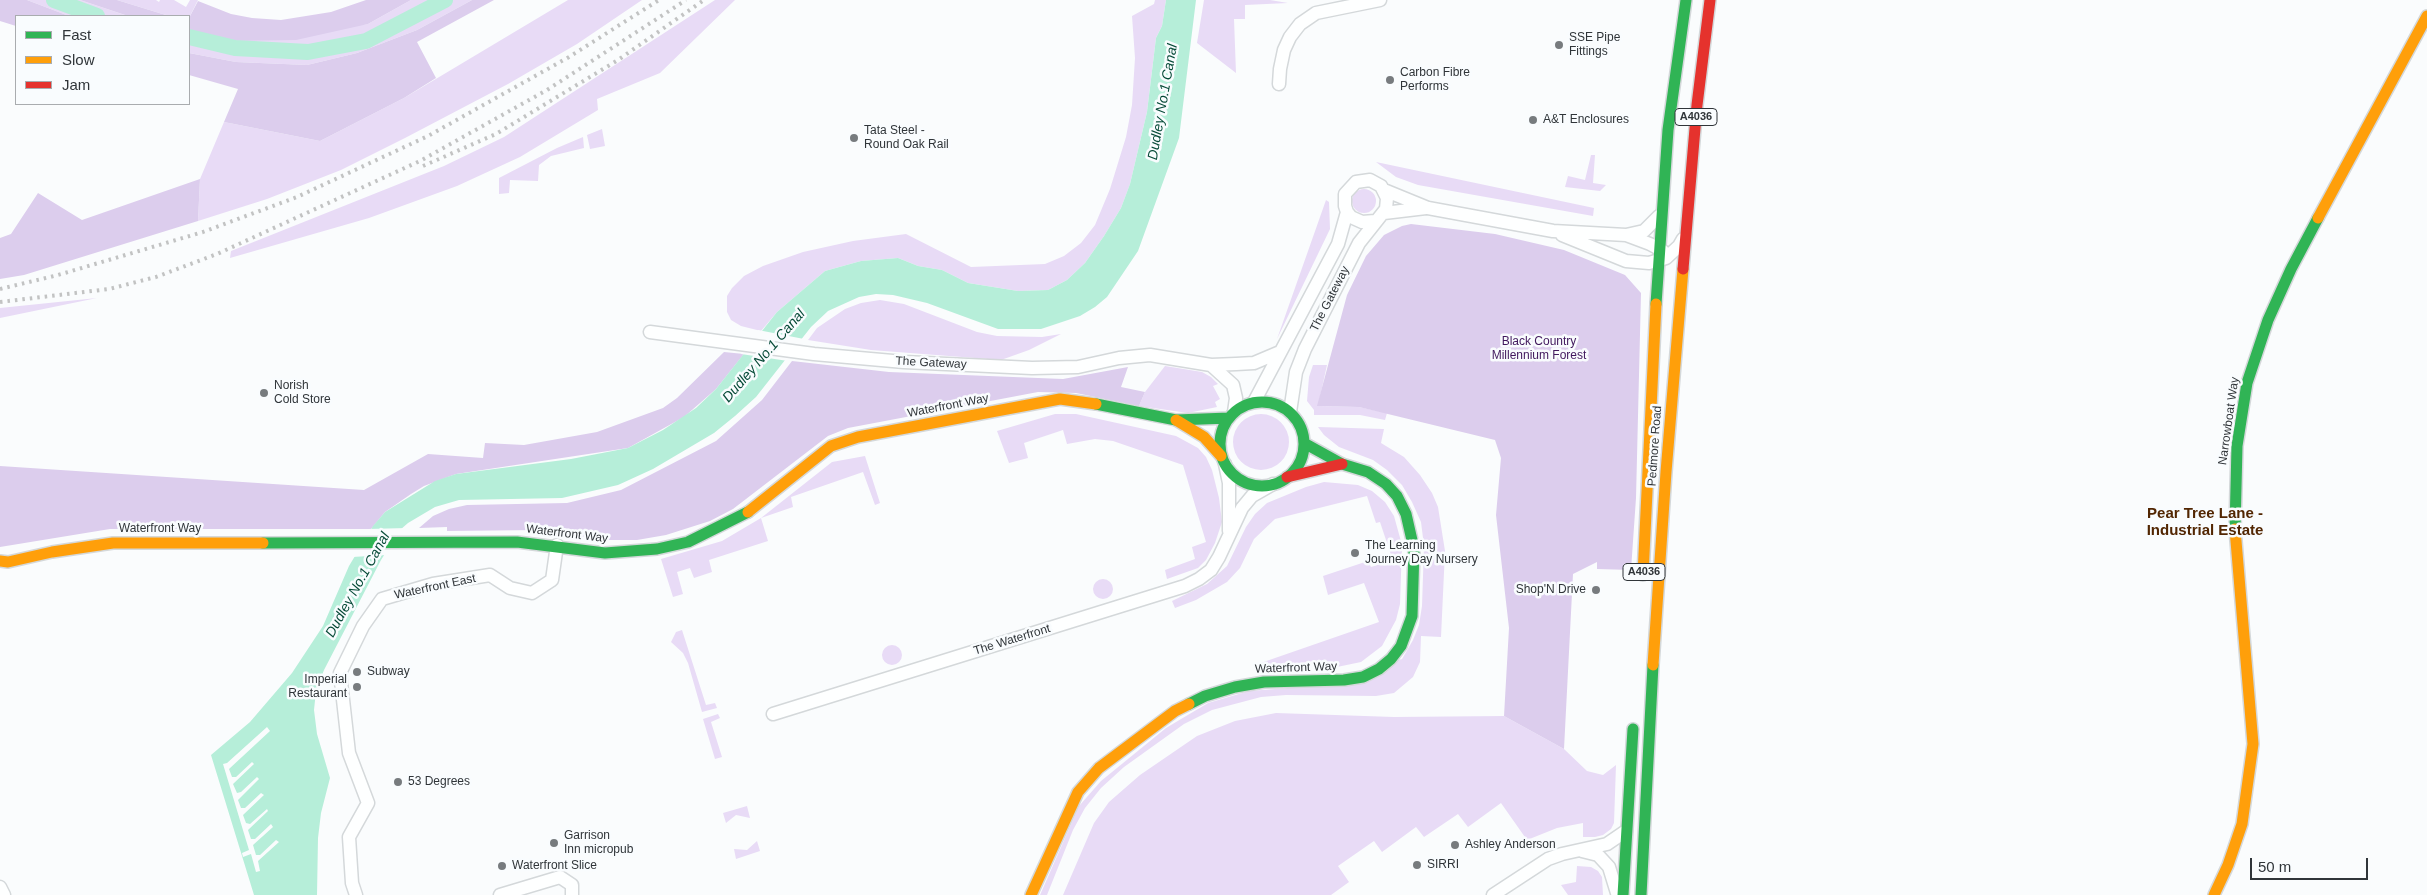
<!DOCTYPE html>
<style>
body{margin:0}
#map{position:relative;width:2427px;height:895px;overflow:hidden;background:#fafcfd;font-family:Arial,sans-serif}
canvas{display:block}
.legend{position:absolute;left:15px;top:15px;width:175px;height:90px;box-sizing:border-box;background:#f9fcfe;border:1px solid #a9acaf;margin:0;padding:6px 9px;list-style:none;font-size:15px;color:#303539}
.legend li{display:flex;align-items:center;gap:10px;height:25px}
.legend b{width:25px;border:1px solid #a9acaf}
.scale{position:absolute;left:2250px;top:858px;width:118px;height:22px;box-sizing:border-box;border:2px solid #303539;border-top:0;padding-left:6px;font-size:15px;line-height:18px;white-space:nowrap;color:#303539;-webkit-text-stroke:4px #f9fcfe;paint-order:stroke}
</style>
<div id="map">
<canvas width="2427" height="895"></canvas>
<ul class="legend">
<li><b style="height:6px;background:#30b455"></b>Fast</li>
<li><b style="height:6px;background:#ff9f0a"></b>Slow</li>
<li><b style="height:6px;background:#e5322d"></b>Jam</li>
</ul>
<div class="scale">50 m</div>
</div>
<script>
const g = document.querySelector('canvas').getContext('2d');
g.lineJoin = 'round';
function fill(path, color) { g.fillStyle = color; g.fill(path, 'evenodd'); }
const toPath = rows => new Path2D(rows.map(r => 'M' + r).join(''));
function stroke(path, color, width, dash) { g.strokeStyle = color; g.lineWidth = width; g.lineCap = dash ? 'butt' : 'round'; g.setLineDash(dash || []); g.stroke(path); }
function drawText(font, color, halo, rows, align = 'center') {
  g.font = font + ' Arial,sans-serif'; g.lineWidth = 5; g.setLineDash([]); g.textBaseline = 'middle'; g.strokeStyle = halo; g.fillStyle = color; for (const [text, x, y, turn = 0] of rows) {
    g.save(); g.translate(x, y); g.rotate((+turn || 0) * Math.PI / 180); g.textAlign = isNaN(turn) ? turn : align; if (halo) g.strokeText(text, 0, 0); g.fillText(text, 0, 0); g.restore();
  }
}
fill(toPath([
 [27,0,80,0,128,16,69,16],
 [117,0,156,0,159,2,160,0,174,0,186,7,190,0,198,0,189,18,169,16],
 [411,0,472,0,417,30,357,53,307,65,236,62,189,53,189,33,222,41,368,24],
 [568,0,642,0,577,44,508,84,405,138,341,170,267,199,198,221,200,179,224,122,320,141,404,98],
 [715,0,735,0,660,73,597,99,598,110,520,157,457,186,369,218,230,258,231,251,444,166,504,137],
 [1155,0,1166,0,1162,26,1156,38,1147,112,1130,184,1121,208,1104,236,1085,263,1067,280,1048,290,1018,291,968,283,942,270,918,266,898,258,861,261,825,271,777,312,761,331,741,326,731,320,727,312,727,296,732,288,744,276,763,266,803,252,853,241,906,234,971,267,1045,264,1064,256,1081,243,1095,225,1110,189,1126,137,1132,105,1135,58,1132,16,1154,4],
 [1204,0,1270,0,1288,3,1245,5,1245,19,1234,19,1236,73,1197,43],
 [602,129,605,146,590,149,587,135],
 [583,137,584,148,551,156,539,165,538,181,510,180,509,193,499,194,499,178,557,148],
 [1591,155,1595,155,1593,183,1606,185,1600,191,1565,187,1568,176,1585,180],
 [1376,162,1594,208,1593,216,1418,185,1396,177],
 '1352 201a12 12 0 1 1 24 0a12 12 0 1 1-24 0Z',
 [1326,200,1329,202,1330,229,1277,339],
 [97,298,0,318,0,308],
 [880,300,904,304,977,332,997,336,1042,337,1061,334,1029,350,1001,360,871,350,808,340,817,328,845,309,861,303],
 [1313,365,1327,365,1318,406,1359,407,1387,413,1385,420,1360,415,1314,415,1314,410,1307,401,1309,377],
 [1165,366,1202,372,1211,377,1218,384,1213,386,1220,399,1215,402,1217,407,1188,413,1139,406,1145,392],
 [1055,414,1076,414,1176,436,1198,448,1206,457,1212,470,1219,498,1222,522,1215,543,1206,560,1198,568,1167,579,1165,570,1195,559,1192,547,1206,542,1183,465,1113,441,1095,439,1067,444,1063,430,1024,443,1028,458,1009,463,997,431],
 '1233 442a28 28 0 1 1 56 0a28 28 0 1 1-56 0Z',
 [1318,427,1384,429,1381,443,1404,457,1420,475,1432,493,1438,507,1445,551,1441,637,1421,636,1420,662,1413,677,1394,693,1376,696,1286,695,1261,697,1212,710,1184,724,1124,767,1101,788,1085,808,1073,830,1047,895,1040,895,1079,806,1101,781,1166,728,1208,703,1249,691,1301,687,1402,659,1413,640,1419,625,1422,606,1424,546,1421,522,1412,502,1402,485,1387,470,1373,460,1339,447,1324,435],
 [865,456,880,503,875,505,863,472,791,497,793,507,761,518,768,541,709,560,712,572,694,578,690,568,677,572,683,594,673,597,661,559,722,541,761,518,832,462],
 [1324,482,1358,485,1372,491,1385,502,1394,516,1402,545,1400,604,1396,620,1382,646,1361,662,1337,667,1299,663,1252,666,1379,622,1364,583,1328,595,1323,576,1368,561,1371,567,1384,563,1382,558,1391,555,1380,522,1376,523,1367,496,1275,519,1254,539,1240,568,1227,582,1196,600,1175,608,1172,601,1207,584,1227,566,1246,527,1255,514,1267,503,1306,487],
 '1093 589a10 10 0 1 1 20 0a10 10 0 1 1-20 0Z',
 [682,630,706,705,715,703,717,708,702,712,688,663,683,653,671,642,676,632],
 '882 655a10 10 0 1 1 20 0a10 10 0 1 1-20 0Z',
 [1276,713,1394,717,1504,716,1564,749,1587,771,1603,775,1616,765,1614,823,1611,829,1603,835,1595,837,1583,837,1583,823,1557,828,1527,840,1501,803,1468,827,1458,814,1424,837,1416,827,1382,852,1374,841,1338,866,1349,882,1331,895,1063,895,1094,823,1109,802,1140,775,1197,736,1235,721],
 [718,714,720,718,711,722,722,757,715,759,703,719],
 [747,806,750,818,736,815,726,823,723,813],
 [757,841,760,851,736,859,734,849,747,850],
 [1577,866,1591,867,1598,871,1602,877,1603,895,1568,895,1561,885,1576,882]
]), '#e8dbf6');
fill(toPath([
 [0,0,27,0,69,16,16,16,16,26,0,21],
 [80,0,117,0,169,16,128,16],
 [366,0,411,0,368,24,296,40,222,41,189,33,189,18,198,1,231,14,252,18,281,20,331,12],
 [472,0,494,0,417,42,436,78,404,98,320,141,224,122,238,89,189,75,189,53,236,62,307,65,357,53,417,30],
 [200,179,198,221,24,275,0,279,0,238,11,234,38,193,82,220],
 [1411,224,1495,234,1564,250,1625,275,1641,293,1636,498,1631,570,1597,569,1597,562,1573,574,1564,749,1504,716,1509,628,1496,515,1501,458,1495,440,1359,407,1317,406,1347,295,1366,256,1384,235,1402,226],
 [724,352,744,354,716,389,684,417,628,448,456,474,424,486,411,494,385,512,371,529,110,529,0,547,0,466,364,490,428,454,483,458,485,443,524,445,597,432,663,408,677,398],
 [792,361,889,372,1063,379,1128,367,1121,387,1145,392,1139,406,1076,393,1038,392,848,428,828,436,733,509,710,521,666,535,637,540,606,540,539,530,447,531,447,527,419,528,433,516,449,509,467,505,567,503,621,490,716,441,762,400]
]), '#dccded');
fill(toPath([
 [1166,0,1196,0,1179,138,1138,251,1107,297,1095,307,1080,316,1041,329,998,329,927,303,893,295,876,294,859,297,828,311,811,327,756,397,735,416,714,433,653,469,618,485,562,498,459,500,435,507,408,523,400,530,381,560,324,670,316,691,314,710,317,734,330,778,321,813,318,838,317,895,254,895,211,755,250,722,292,673,323,626,349,566,373,526,385,512,435,481,456,474,571,459,628,448,663,430,696,408,716,389,777,312,825,271,861,261,898,258,918,266,942,270,968,283,1018,291,1048,290,1067,280,1085,263,1104,236,1121,208,1130,184,1147,112,1156,38,1162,26]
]), '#b6eed9');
fill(toPath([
 [758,330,804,339,788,361,741,354],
 [407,528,387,555,352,557,368,529],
 [267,727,270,731,229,769,232,777,236,777,252,762,254,764,233,784,237,793,241,792,257,777,259,779,238,800,241,808,245,808,261,793,264,795,243,815,246,823,250,824,267,809,268,811,248,830,251,839,255,839,271,824,273,827,253,845,256,855,260,855,276,840,279,842,258,861,260,871,256,872,251,854,243,857,242,853,249,850,223,764,227,763]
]), '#fafcfd');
stroke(toPath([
 [54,0,97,16],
 [189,37,235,48,308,52,366,41,445,0]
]), '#b6eed9', 16);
const street = toPath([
 [1279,84,1280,69,1284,50,1290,37,1300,24,1316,13,1380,0],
 [1384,190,1428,208,1553,231,1626,235,1644,231,1659,216],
 [1384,213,1426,208],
 [1562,235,1626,261,1649,263,1666,258,1679,246,1683,239],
 [1626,235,1650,244,1663,251],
 [650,332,814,354,904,362,1032,368,1078,367,1119,358,1150,355,1211,365,1236,364,1254,363,1280,352],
 [1211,365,1233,385,1236,398,1234,412],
 [1254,402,1338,244,1347,212],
 [1290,412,1296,372,1305,349,1359,243,1386,209,1387,198,1381,186,1370,180,1356,182,1345,194,1345,206,1347,212,1351,217,1362,222,1375,221],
 [1225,464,1229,483,1229,531],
 [773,714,1185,586,1199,579,1211,570,1219,557,1242,508,1252,496,1273,484],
 [1582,851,1598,855,1609,867,1617,893],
 [0,887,4,895],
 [356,895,352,883,349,837,368,803,349,753,340,673,363,626,382,599,433,584,490,575,510,588,532,593,552,580,557,545],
 [500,895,560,877,572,885,572,895],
 [1493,895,1548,859,1562,854,1607,844,1626,831]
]);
const fast = toPath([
 [1656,304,1668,130,1686,0],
 '1220 444a42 42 0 1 1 84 0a42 42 0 1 1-84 0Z',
 [1096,404,1176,420,1229,418],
 [2235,529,2237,446,2247,383,2268,320,2291,269,2318,218],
 [263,543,517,542,605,553,657,549,688,542,748,512],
 [1189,704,1205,696,1235,687,1264,682,1344,680,1363,677,1379,669,1391,659,1401,646,1412,616,1414,549,1406,514,1397,496,1386,484,1368,472,1342,464,1304,443],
 [1623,895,1633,729],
 [1641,895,1653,665]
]);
const slow = toPath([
 [2318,218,2427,16],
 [1176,420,1204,437,1221,456],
 [748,512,831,446,858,437,1060,399,1096,404],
 [0,561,8,562,52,552,113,543,263,543],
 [1643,575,1656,304],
 [1653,665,1666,472,1683,269],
 [1031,895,1078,792,1099,768,1175,711,1189,704],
 [2214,895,2228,865,2242,824,2253,744,2235,529]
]);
const jam = toPath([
 [1683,269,1697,105,1710,0],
 [1287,477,1342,464]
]);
stroke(street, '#d4d8da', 15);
stroke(fast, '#d4d8da', 14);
stroke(slow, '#d4d8da', 14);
stroke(jam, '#d4d8da', 14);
stroke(street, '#feffff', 12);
stroke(fast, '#30b455', 11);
stroke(slow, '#ff9f0a', 11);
stroke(jam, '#e5322d', 11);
stroke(toPath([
 [423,166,496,134,618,60,704,0],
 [0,289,58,275,203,232,297,197,428,136,569,57,659,0],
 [0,302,109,289,156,277,217,254,420,161,547,90,686,0]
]), '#c2c3c3', 4, [2.5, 5]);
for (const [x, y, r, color] of [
 [1559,45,5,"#777b7e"],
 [1390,80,5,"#777b7e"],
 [1533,120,5,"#777b7e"],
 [854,138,5,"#777b7e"],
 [264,393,5,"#777b7e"],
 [1355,553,5,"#777b7e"],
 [1596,590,5,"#777b7e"],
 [357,672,5,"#777b7e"],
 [357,687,5,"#777b7e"],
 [398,782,5,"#777b7e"],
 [554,843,5,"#777b7e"],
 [1455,845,5,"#777b7e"],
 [1417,865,5,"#777b7e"],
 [502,866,5,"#777b7e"]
]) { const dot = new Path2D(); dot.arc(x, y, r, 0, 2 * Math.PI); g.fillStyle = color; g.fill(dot); stroke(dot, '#f9fcfe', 2); }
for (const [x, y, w] of [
 [1696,117,42],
 [1644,572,42]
]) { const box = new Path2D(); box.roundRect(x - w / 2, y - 8.5, w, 17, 4); g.fillStyle = '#f9fcfe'; g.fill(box); stroke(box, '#303539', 1); }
drawText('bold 11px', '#303539', null, [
 ["A4036",1696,117],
 ["A4036",1644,572]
]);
drawText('12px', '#303539', '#f9fcfe', [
 ["SSE Pipe",1569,38],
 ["Fittings",1569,52],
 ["Carbon Fibre",1400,73],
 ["Performs",1400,87],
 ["A&T Enclosures",1543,120],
 ["Tata Steel -",864,131],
 ["Round Oak Rail",864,145],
 ["Norish",274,386],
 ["Cold Store",274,400],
 ["The Learning",1365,546],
 ["Journey Day Nursery",1365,560],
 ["Shop'N Drive",1586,590,"right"],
 ["Subway",367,672],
 ["Imperial",347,680,"right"],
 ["Restaurant",347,694,"right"],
 ["53 Degrees",408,782],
 ["Garrison",564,836],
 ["Inn micropub",564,850],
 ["Ashley Anderson",1465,845],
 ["SIRRI",1427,865],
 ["Waterfront Slice",512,866]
], 'left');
drawText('12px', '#303539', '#f9fcfe', [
 ["The Gateway",1330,299,-63],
 ["The Gateway",931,363,3],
 ["Waterfront Way",948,406,-11],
 ["Narrowboat Way",2229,421,-82],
 ["Pedmore Road",1655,446,-86],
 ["Waterfront Way",160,529],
 ["Waterfront Way",567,534,7],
 ["Waterfront East",435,587,-12],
 ["The Waterfront",1012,640,-17],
 ["Waterfront Way",1296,668,-2]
]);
drawText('12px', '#41185d', '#f9fcfe', [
 ["Black Country",1539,342],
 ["Millennium Forest",1539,356]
]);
drawText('italic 14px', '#074b38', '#f9fcfe', [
 ["Dudley No.1 Canal",1163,102,-80],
 ["Dudley No.1 Canal",764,356,-49],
 ["Dudley No.1 Canal",358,585,-61]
]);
drawText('bold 15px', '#522602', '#f9fcfe', [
 ["Pear Tree Lane -",2205,514],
 ["Industrial Estate",2205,531]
]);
</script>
